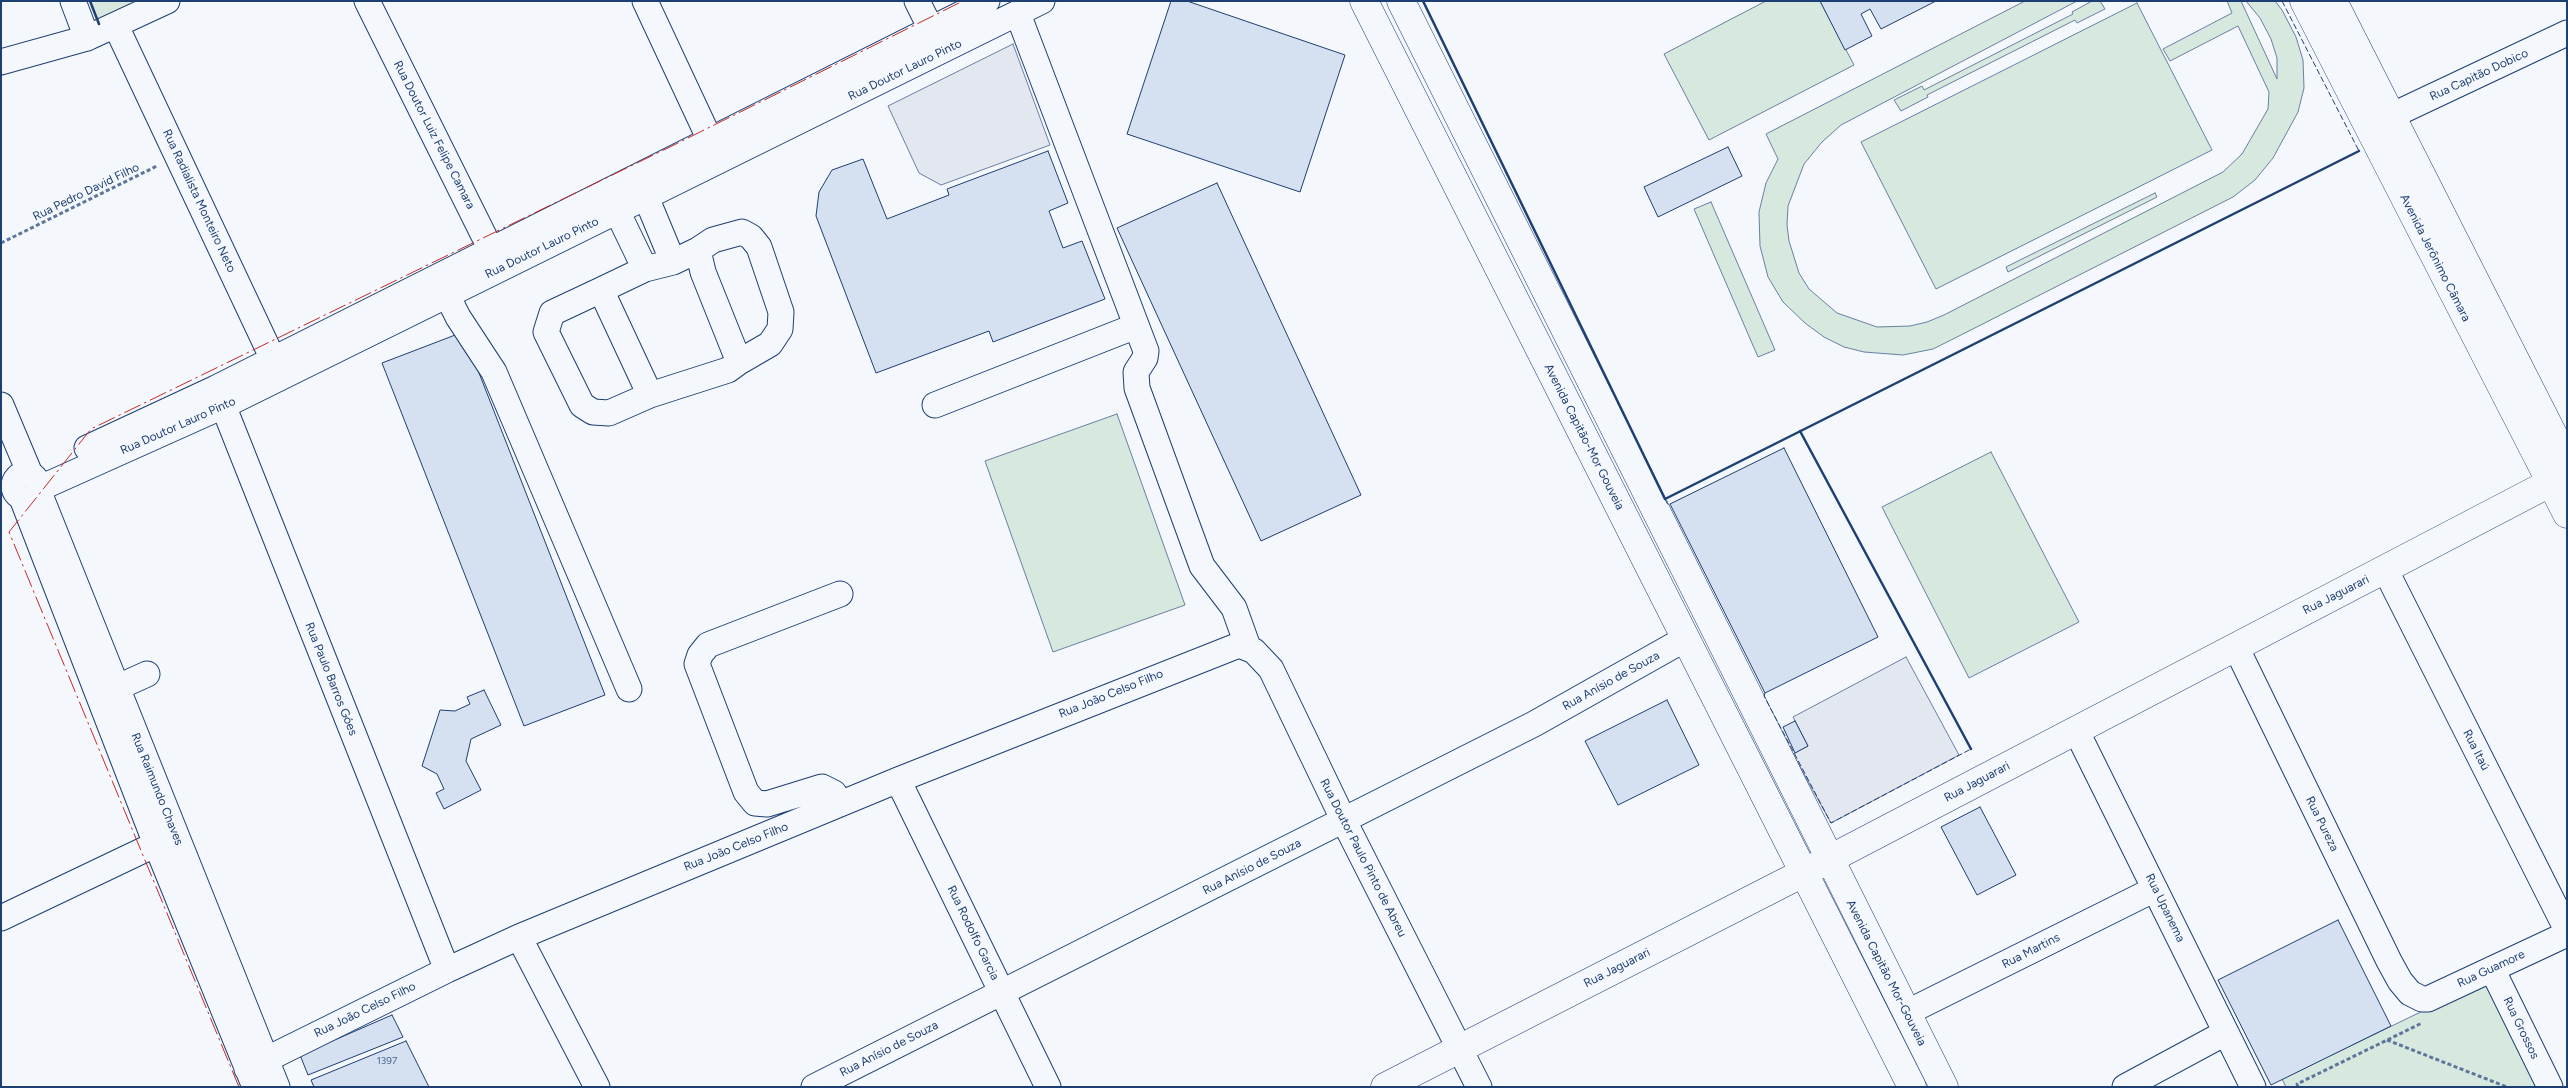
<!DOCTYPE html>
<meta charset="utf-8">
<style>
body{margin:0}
#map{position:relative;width:2568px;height:1088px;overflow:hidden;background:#f4f7fb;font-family:Figtree,sans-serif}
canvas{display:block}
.frame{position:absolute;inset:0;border:2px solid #1d3f73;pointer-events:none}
</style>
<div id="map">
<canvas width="2568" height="1088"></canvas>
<div class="frame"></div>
</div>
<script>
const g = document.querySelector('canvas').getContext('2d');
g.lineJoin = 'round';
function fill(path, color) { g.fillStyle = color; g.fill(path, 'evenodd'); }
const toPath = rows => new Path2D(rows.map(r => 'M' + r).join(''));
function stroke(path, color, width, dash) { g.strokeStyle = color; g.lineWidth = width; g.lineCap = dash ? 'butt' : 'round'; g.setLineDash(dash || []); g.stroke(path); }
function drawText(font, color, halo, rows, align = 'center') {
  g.font = font + ' Figtree,sans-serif'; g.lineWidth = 4; g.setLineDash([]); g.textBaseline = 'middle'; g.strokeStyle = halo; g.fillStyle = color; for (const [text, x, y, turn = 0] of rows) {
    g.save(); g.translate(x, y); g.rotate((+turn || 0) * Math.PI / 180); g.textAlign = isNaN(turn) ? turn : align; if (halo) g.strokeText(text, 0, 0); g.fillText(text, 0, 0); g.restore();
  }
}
const green = toPath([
 [90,1,147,1,99,24,90,1],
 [1766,1,1820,1,1854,65,1709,140,1664,54,1766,1],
 [2025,1,2077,1,1841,125,1822,142,1804,164,1788,206,1787,225,1789,241,1799,273,1809,289,1837,313,1877,327,1910,326,1927,322,1944,315,2223,172,2242,154,2268,109,2269,92,2238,26,2170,61,2163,49,2232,13,2227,1,2241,1,2277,79,2277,58,2271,39,2260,18,2246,1,2275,1,2282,10,2296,37,2303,60,2304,88,2298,112,2273,158,2255,180,2233,197,1957,337,1933,349,1903,355,1864,352,1844,347,1824,337,1805,323,1783,302,1768,277,1760,246,1759,212,1766,183,1778,159,1766,134,2025,1],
 [2092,1,2100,1,2105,9,2077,23,2075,20,1927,95,1928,97,1901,111,1894,100,1922,86,1924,90,2073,14,2072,12,2092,1],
 [2137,3,2212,150,1936,289,1861,142,2137,3],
 [2155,193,2157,197,2008,272,2006,267,2155,193],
 [1711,202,1775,350,1758,357,1694,209,1711,202],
 [1117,414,1185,605,1053,652,985,461,1117,414],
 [1991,452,2079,622,1969,678,1882,507,1991,452],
 [2489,979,2541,1087,2286,1087,2282,1079,2489,979]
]);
fill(green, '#d7e8df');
stroke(green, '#687fa3', 1);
const parking = toPath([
 [1013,44,1050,145,941,185,919,173,888,106,1013,44],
 [1906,657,1959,755,1831,823,1793,754,1808,746,1793,717,1906,657]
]);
fill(parking, '#e3e8f0');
stroke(parking, '#687fa3', 1);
const building = toPath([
 [1171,1,1187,1,1345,55,1300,192,1127,134,1171,1],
 [1820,1,1936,1,1881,29,1870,9,1861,14,1872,36,1845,50,1820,1],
 [1728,147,1742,176,1658,217,1644,187,1728,147],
 [1048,151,1068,203,1049,211,1063,248,1082,241,1105,299,993,342,989,331,876,373,816,216,819,192,832,170,863,159,887,219,949,195,947,189,1048,151],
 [1217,183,1361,495,1261,541,1117,228,1217,183],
 [463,332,605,695,524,726,382,363,463,332],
 [1784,448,1878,637,1765,693,1670,504,1784,448],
 [484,690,501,725,471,739,466,761,481,790,444,809,436,793,444,789,437,774,422,766,440,710,455,711,470,704,467,697,484,690],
 [1667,700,1699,765,1618,805,1585,741,1667,700],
 [1795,721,1808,746,1795,753,1783,727,1795,721],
 [1980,807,2016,875,1977,895,1941,827,1980,807],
 [2338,920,2391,1026,2271,1085,2218,980,2338,920],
 [392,1015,403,1037,308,1075,300,1055,392,1015],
 [406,1041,429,1087,314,1087,311,1080,406,1041]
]);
fill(building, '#d5e0f0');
stroke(building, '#1d3f73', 1);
const minor = toPath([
 [73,1,87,38],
 [367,1,498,264],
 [645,1,717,155],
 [917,1,938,43],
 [1018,14,1146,351,1145,358,1136,372,1137,388,1202,566,1234,608,1248,647],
 [116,26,280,374],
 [1,62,87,38,167,1],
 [2391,116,2567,33],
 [646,197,673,262],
 [617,211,645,269],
 [698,250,703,272,739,362,728,370,650,395,601,290,645,269,673,262,698,250],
 [698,250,713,240,742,232,751,237,759,247,781,312,780,329,770,344,739,362],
 [440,281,458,317,494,372,629,689],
 [601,290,552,313,546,332,582,405,593,412,609,413,650,395],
 [217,390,447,970],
 [1,405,30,474],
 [935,405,1136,326],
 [87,448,216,388,987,1],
 '14 486a12 12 0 1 1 24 0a12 12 0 1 1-24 0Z',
 [38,489,223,406,1042,1],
 [38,490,277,1087],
 [22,498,156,844,255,1087],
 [2385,569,2567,930],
 [840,594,708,645,700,655,697,664,746,792,755,803,767,804,822,787,834,793,840,804],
 [2236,647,2389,961,2400,981,2410,993,2422,999,2428,999,2567,934],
 [103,694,147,674],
 [2076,730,2253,1087],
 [898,780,1048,1087],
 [1,918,171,837],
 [519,937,597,1087],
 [2492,969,2550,1087],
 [1906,1013,2155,889],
 [247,1069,447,970,519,937,898,780,1239,645,1254,651,1271,669,1344,821,1479,1087],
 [814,1087,1534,724,1685,639],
 [2125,1087,2225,1033]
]);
const major = toPath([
 [1364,1,1912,1087],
 [1401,1,1944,1087],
 [2304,1,2567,514],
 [2333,1,2567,462],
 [1385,1087,1803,873,2567,474]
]);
stroke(minor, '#1d3f73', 27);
stroke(major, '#1d3f73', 29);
stroke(toPath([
 [1,243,157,166],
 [2387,1040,2507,1087],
 [2298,1087,2297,1084,2422,1023]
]), '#5e769c', 3, [4, 2.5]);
stroke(minor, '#f4f7fb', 25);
stroke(major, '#f4f7fb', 28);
stroke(toPath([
 [2282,1,2359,151],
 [1665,499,1668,505,1670,504],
 [1765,693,1764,696,1831,823,1971,749]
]), '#1d3f73', 1, [6, 2.5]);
stroke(toPath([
 [90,1,99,24],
 [1423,1,1665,499,2359,151],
 [1800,431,1971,749]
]), '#1d3f73', 2.5);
stroke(toPath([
 [239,1087,9,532,91,429,678,143,963,1]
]), '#c62828', 1, [18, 4, 2.5, 4]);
drawText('10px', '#4b6792', null, [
 ["1397",387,1061]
]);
drawText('12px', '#1d3f73', '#f4f7fb', [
 ["Rua Doutor Lauro Pinto",905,70,-26],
 ["Rua Capitão Dobico",2479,75,-25],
 ["Rua Doutor Luiz Felipe Camara",434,135,63],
 ["Rua Pedro David Filho",86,192,-26],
 ["Rua Radialista Monteiro Neto",199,201,65],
 ["Rua Doutor Lauro Pinto",542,248,-26],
 ["Avenida Jerônimo Câmara",2435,258,63],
 ["Rua Doutor Lauro Pinto",178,426,-24],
 ["Avenida Capitão-Mor Gouveia",1584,437,63],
 ["Rua Jaguarari",2336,595,-27],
 ["Rua Paulo Barros Góes",331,679,68],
 ["Rua Anísio de Souza",1611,681,-29],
 ["Rua João Celso Filho",1111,694,-22],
 ["Rua Itaú",2476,750,63],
 ["Rua Jaguarari",1977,782,-28],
 ["Rua Raimundo Chaves",157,789,68],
 ["Rua Pureza",2322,824,64],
 ["Rua João Celso Filho",736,847,-22],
 ["Rua Doutor Paulo Pinto de Abreu",1363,858,63],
 ["Rua Anísio de Souza",1252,867,-27],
 ["Rua Upanema",2165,908,64],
 ["Rua Rodolfo Garcia",973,933,64],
 ["Rua Martins",2031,951,-27],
 ["Rua Jaguarari",1617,968,-27],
 ["Rua Guamore",2491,969,-25],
 ["Avenida Capitão Mor-Gouveia",1886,973,63],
 ["Rua João Celso Filho",365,1010,-26],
 ["Rua Grossos",2521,1028,64],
 ["Rua Anísio de Souza",889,1049,-27]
]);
</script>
